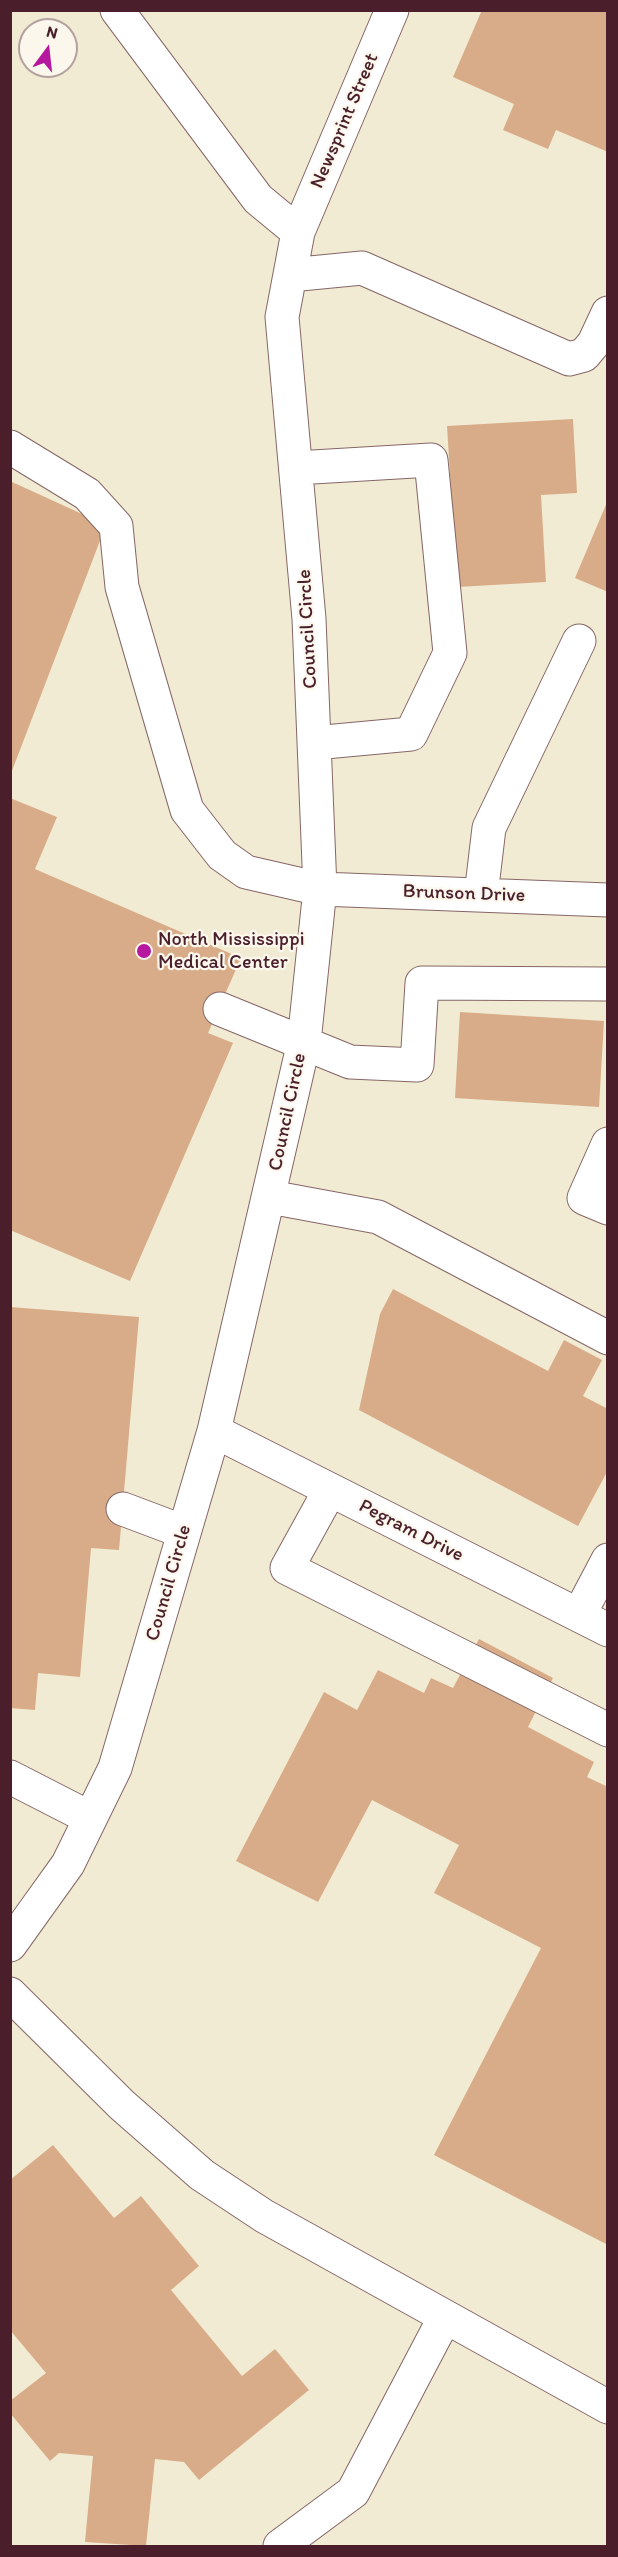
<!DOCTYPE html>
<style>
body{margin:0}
#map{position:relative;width:618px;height:2557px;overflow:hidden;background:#f2ebd3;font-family:Itim,sans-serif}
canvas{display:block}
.frame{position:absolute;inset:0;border:12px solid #4a1f2b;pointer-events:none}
.north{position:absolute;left:18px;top:18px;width:60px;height:60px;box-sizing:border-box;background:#fbf7ec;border:2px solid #b4a19f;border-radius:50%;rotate:15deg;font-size:16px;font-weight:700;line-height:24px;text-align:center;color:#4a1f2b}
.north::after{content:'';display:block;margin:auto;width:21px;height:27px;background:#b5179e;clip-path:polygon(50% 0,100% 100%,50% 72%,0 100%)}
</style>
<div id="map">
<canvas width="618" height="2557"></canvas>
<div class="frame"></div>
<div class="north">N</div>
</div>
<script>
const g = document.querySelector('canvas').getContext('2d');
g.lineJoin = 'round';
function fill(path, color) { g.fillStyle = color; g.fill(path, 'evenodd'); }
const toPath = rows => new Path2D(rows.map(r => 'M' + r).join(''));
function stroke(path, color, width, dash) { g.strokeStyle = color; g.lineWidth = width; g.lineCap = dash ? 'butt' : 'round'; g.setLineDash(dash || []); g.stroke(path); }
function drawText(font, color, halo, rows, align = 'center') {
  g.font = font + ' Itim,sans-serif'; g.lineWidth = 4.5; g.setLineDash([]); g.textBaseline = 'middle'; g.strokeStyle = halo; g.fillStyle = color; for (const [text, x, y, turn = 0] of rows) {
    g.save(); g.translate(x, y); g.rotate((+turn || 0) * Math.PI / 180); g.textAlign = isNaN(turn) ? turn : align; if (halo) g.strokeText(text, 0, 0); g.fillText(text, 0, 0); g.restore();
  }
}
fill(toPath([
 [482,10,608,10,608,152,556,130,548,149,503,130,514,104,453,77],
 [573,419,577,493,541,495,546,582,457,587,447,426],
 [10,481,106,525,10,776],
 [608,500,608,592,575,578],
 [10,798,57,817,35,869,241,958,208,1033,233,1043,130,1281,10,1230],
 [460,1012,604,1021,599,1107,455,1098],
 [393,1289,548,1371,564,1340,602,1360,583,1396,608,1409,608,1470,578,1526,359,1410,380,1314],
 [10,1307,139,1317,119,1550,91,1548,80,1677,38,1673,35,1710,10,1708],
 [479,1639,553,1678,528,1727,594,1762,587,1777,608,1787,608,2245,434,2155,541,1948,434,1893,459,1845,372,1800,318,1902,236,1861,324,1692,357,1710,378,1670,424,1693,431,1678,453,1688],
 [53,2145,114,2218,141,2196,199,2266,171,2290,242,2376,275,2349,309,2390,199,2480,184,2462,155,2459,146,2546,85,2542,93,2456,59,2453,50,2461,10,2413,10,2401,46,2373,10,2330,10,2180]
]), '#d8ac88');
const minor = toPath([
 [117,10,258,199,298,232],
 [290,275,362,268,569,359,584,355,594,343,608,313],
 [10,447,87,494,116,526,122,587,187,810,222,855,246,872,320,889,608,900],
 [296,468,431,460,450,653,411,734,314,743],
 [481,895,489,828,579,641],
 [220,1009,350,1062,417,1065,422,983,608,984],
 [608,1144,584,1198,608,1208],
 [270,1197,378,1217,608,1338],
 [214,1431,608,1630],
 [330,1490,287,1568,608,1730],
 [123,1509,184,1532],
 [579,1615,608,1560],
 [10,1777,90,1818],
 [10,1945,68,1864,115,1768,214,1431,304,1042,320,889,309,619,282,317,298,232,392,10],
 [10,1994,122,2105,202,2175,264,2216,608,2407],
 [280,2546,353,2492,445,2317]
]);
stroke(minor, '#856666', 35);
stroke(minor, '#fff', 33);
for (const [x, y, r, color] of [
 [144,951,8,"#b5179e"]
]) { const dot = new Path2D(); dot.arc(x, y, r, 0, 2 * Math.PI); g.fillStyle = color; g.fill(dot); stroke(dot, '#fbf7ec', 2); }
drawText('20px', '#4a1f2b', '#fbf7ec', [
 ["Newsprint Street",345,121,-67],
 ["Council Circle",308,629,-93],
 ["Brunson Drive",464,894,2],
 ["Council Circle",288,1112,-78],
 ["Pegram Drive",411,1531,27],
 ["Council Circle",169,1583,-74]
]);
drawText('20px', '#4a1f2b', '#fbf7ec', [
 ["North Mississippi",158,940],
 ["Medical Center",158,963]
], 'left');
</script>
